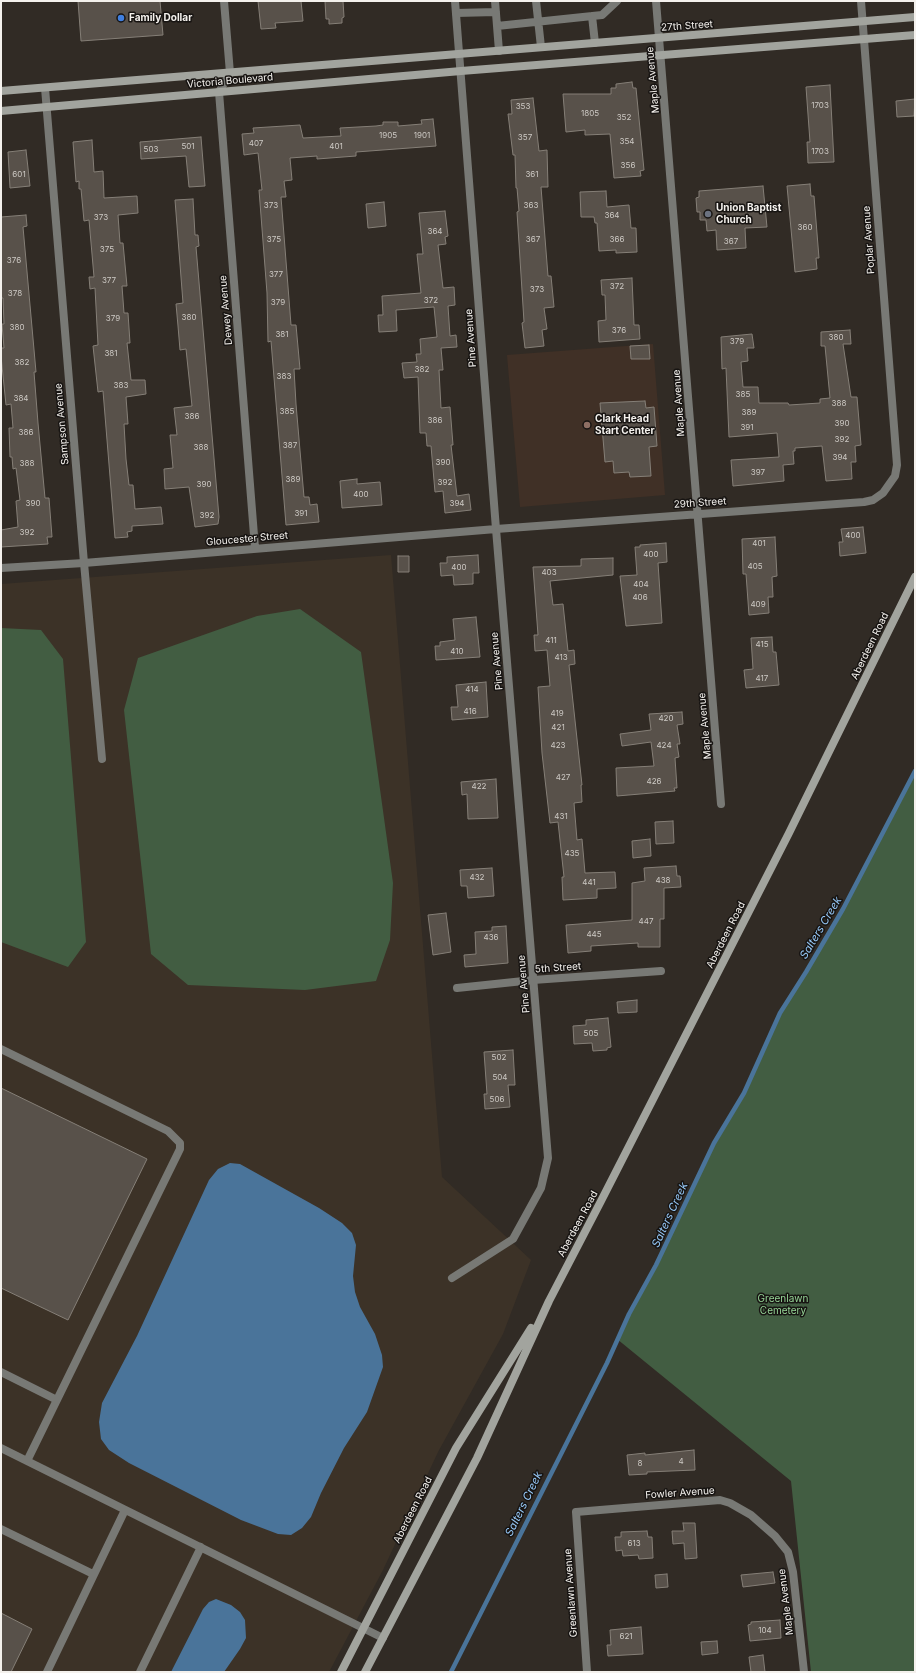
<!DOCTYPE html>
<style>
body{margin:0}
#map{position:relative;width:916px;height:1673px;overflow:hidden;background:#312b25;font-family:Inter,sans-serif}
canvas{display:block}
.frame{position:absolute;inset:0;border:2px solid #f4f1ed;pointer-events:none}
</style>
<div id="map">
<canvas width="916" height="1673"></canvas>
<div class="frame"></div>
</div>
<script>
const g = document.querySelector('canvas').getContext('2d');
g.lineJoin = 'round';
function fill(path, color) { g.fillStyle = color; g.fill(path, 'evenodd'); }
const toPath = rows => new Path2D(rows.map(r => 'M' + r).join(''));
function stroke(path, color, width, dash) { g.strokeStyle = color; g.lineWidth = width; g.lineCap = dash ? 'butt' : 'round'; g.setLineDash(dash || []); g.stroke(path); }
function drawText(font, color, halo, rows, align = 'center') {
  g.font = font + ' Inter,sans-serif'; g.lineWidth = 3; g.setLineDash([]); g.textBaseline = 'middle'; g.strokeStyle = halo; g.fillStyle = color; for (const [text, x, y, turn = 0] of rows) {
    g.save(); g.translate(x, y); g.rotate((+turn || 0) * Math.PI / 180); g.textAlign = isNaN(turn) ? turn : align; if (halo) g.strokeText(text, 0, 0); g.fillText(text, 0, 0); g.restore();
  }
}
fill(toPath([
 [391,555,442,1177,531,1260,503,1334,438,1452,383,1570,329,1672,1,1672,1,584]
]), '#3c3227');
fill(toPath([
 [653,344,665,495,520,507,507,355]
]), '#403026');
fill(toPath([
 [300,609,361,652,393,883,390,940,376,981,305,990,188,985,151,954,124,710,138,658,257,616],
 [1,628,41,630,63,659,86,942,68,967,1,942],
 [915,771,915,1672,811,1672,791,1481,617,1339,656,1265,714,1143,744,1093,780,1013,806,972,843,909]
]), '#425d42');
fill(toPath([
 [230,1163,240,1164,319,1208,342,1223,352,1233,356,1245,353,1276,355,1292,360,1307,375,1334,382,1355,383,1367,367,1412,344,1448,321,1493,311,1517,302,1528,291,1535,278,1534,241,1520,129,1463,109,1450,101,1439,99,1422,102,1403,137,1336,209,1180,218,1169],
 [216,1599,231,1605,240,1612,245,1620,246,1638,240,1649,224,1672,171,1672,203,1609,209,1602]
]), '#4a749a');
stroke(toPath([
 [451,1672,607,1363,629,1314,656,1265,714,1143,744,1093,780,1013,806,972,843,909,915,771]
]), '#4a749a', 4.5);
const building = toPath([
 [78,1,160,1,163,35,81,41,78,1],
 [258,1,301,1,303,21,275,23,276,28,261,29,258,1],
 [325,1,343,1,344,17,342,18,342,23,329,24,329,19,326,19,325,1],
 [632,82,633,88,636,88,644,170,640,171,641,176,614,178,610,134,585,135,585,130,566,132,563,94,611,94,611,88,616,88,616,84,632,82],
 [830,85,834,162,808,163,807,142,810,142,806,87,830,85],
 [533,98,539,151,547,150,548,187,541,187,548,276,551,276,554,307,544,308,547,329,542,330,544,346,525,348,522,323,524,322,517,212,519,211,517,188,516,188,515,155,513,155,508,114,512,114,511,100,533,98],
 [915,99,914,116,897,117,896,101,915,99],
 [433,119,436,146,356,152,356,156,317,159,317,156,290,158,292,180,284,181,286,197,281,197,291,325,296,325,300,369,294,369,296,404,304,497,309,497,310,505,317,504,319,522,286,525,271,341,268,342,267,293,259,190,262,190,258,153,244,155,242,134,254,133,253,128,300,125,303,138,341,136,340,128,376,126,383,125,383,122,398,122,398,126,422,124,421,120,433,119],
 [201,137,205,186,189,187,186,156,141,159,140,142,201,137],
 [92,140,94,172,103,171,104,198,137,196,138,213,118,215,120,243,123,243,127,286,122,286,124,313,128,313,130,343,127,343,131,380,145,380,146,394,126,397,128,424,124,424,126,459,129,485,133,485,135,509,161,507,163,524,132,526,132,531,127,532,128,537,115,538,103,391,98,392,93,346,98,345,95,288,90,289,89,277,94,277,89,220,84,221,81,189,79,189,79,181,76,182,73,142,92,140],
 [26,150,30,186,10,188,8,152,26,150],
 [810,184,811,196,814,196,819,258,816,258,817,269,795,272,787,186,810,184],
 [763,186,767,227,745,228,746,248,717,250,716,230,707,231,706,220,700,220,700,212,697,212,696,198,699,197,699,191,763,186],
 [606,191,607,207,629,205,631,228,636,228,637,252,616,253,616,250,599,251,597,223,595,223,594,217,581,217,580,192,606,191],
 [193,199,195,235,198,235,199,246,196,247,219,517,218,524,195,527,189,487,165,489,164,469,173,468,170,435,177,435,174,408,192,406,186,349,180,350,178,326,176,304,183,303,175,200,193,199],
 [384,202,386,226,368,228,366,204,384,202],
 [445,211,448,236,445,237,446,244,438,245,443,288,454,287,455,305,448,306,450,336,456,335,457,347,441,348,443,370,439,370,441,408,450,407,453,445,451,445,457,496,469,494,471,510,445,513,443,491,435,492,431,446,427,446,426,433,420,433,418,377,404,378,402,363,417,362,416,354,421,354,420,339,437,337,434,307,396,310,397,331,379,332,378,315,383,315,382,296,421,293,417,254,423,254,419,213,445,211],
 [26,215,27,226,23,227,36,372,34,372,38,423,45,498,49,498,52,537,47,537,48,544,1,547,1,530,18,527,16,501,20,500,16,468,13,469,12,457,10,457,9,428,13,428,11,404,6,405,1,356,1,348,4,348,2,324,4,324,3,298,1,298,1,217,26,215],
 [632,278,634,325,639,325,640,339,599,342,598,321,606,320,605,295,602,295,601,280,632,278],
 [850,330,851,344,843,344,851,397,857,397,861,445,855,446,856,462,851,462,852,479,826,481,822,446,795,448,795,451,793,451,794,464,783,465,784,481,733,486,731,460,779,457,777,433,729,437,726,368,722,369,721,337,752,334,754,348,747,348,748,361,741,362,743,387,758,387,759,403,788,403,789,405,820,403,820,399,830,398,825,346,821,346,821,332,850,330],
 [649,345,650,359,631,359,630,346,649,345],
 [645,401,646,408,654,407,657,446,649,447,651,476,630,477,629,472,614,473,613,461,605,462,600,403,645,401],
 [357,479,357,484,380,482,382,505,342,508,340,481,357,479],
 [863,527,866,553,840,556,839,542,843,542,841,529,863,527],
 [775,537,777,576,772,577,773,597,768,597,769,613,749,615,746,574,743,574,742,539,775,537],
 [666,543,667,562,658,563,662,623,626,626,620,576,637,575,635,547,640,547,640,545,666,543],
 [478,555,479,573,473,573,473,584,454,585,453,575,441,576,440,563,447,563,447,557,478,555],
 [398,556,409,556,409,572,398,572,398,556],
 [613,558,613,575,550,581,553,605,563,604,568,651,574,650,575,664,569,665,582,785,581,785,582,802,574,803,577,840,582,839,585,873,615,872,616,888,597,889,597,898,563,900,562,877,564,877,558,822,550,823,542,753,538,687,550,686,547,650,535,651,534,635,538,635,533,567,581,566,581,559,613,558],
 [476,617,480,657,436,660,435,646,440,646,440,642,455,640,453,619,476,617],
 [772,637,773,652,776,652,779,685,746,688,744,670,753,669,751,638,772,637],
 [486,682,488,717,452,720,451,707,458,707,456,685,486,682],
 [682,712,683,724,677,725,680,744,677,744,679,757,675,758,677,788,674,788,675,791,617,796,616,768,654,766,651,742,622,746,620,734,651,730,649,714,682,712],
 [496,779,498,818,468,819,467,794,462,795,461,782,496,779],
 [673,821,674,843,656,844,655,822,673,821],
 [650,839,651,856,633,858,632,841,650,839],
 [676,866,677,876,680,876,681,887,664,888,664,919,660,919,660,947,638,947,638,943,591,946,591,951,568,953,566,925,632,920,632,883,645,881,644,868,676,866],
 [492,868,494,896,468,898,467,886,461,886,460,870,492,868],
 [446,913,451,952,433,955,428,915,446,913],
 [506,926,508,963,465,967,464,955,476,954,475,932,492,931,492,927,506,926],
 [637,1000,637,1012,618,1013,617,1002,637,1000],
 [608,1018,611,1047,607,1048,607,1050,593,1051,592,1043,574,1044,573,1026,586,1025,586,1020,608,1018],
 [513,1050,515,1085,508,1085,510,1107,485,1109,484,1094,487,1094,484,1052,513,1050],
 [1,1088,147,1159,68,1320,1,1288,1,1088],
 [694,1450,695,1470,647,1472,647,1474,629,1475,627,1455,645,1453,645,1455,694,1450],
 [683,1523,695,1523,697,1558,685,1559,684,1543,673,1544,672,1531,684,1531,683,1523],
 [647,1531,648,1537,652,1537,653,1558,639,1559,638,1555,623,1556,622,1550,616,1551,615,1537,621,1537,621,1532,647,1531],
 [773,1572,775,1583,743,1587,741,1575,773,1572],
 [667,1574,668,1587,656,1588,655,1575,667,1574],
 [1,1613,32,1629,11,1672,1,1672,1,1613],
 [780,1620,781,1638,750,1641,748,1625,751,1624,751,1622,780,1620],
 [641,1627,643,1654,608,1656,607,1645,611,1645,610,1630,641,1627],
 [717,1641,718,1653,702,1655,701,1642,717,1641],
 [763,1655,765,1672,751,1672,749,1657,763,1655]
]);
fill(building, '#58514a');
stroke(building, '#857f77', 1);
stroke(toPath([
 [495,1,497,26,602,15,617,1],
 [536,1,541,47],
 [456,13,496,12],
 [592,16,595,43],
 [497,26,499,51],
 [84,563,102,759],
 [1,1049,168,1131,180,1143,180,1149,27,1461],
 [1,1372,57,1400],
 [1,1448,383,1638],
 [1,1529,93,1574],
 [47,1672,125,1510],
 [140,1672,201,1547]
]), '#787975', 8);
stroke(toPath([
 [224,1,230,73,219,92,255,548],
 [656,1,721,804],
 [45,88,84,563],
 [1,568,84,563,496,529,864,502,873,500,883,493,895,476,897,465,861,1],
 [457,988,533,980,661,971],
 [452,1278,513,1239,541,1188,548,1158,496,529,455,1],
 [587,1672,576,1512,720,1500,730,1503,751,1515,775,1536,788,1552,793,1572,804,1672]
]), '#787975', 8);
stroke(toPath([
 [1,91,915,17],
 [1,111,461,71,915,35],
 [341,1672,456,1448,531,1328],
 [365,1672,477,1458,549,1301,600,1203,789,833,915,577]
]), '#a2a49e', 8);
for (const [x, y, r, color] of [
 [121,18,4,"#3f7fe0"],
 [708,214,4,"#6b7280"],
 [587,425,4,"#8d6e63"]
]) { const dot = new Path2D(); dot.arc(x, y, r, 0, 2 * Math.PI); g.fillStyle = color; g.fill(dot); stroke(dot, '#171412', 1.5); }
drawText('8px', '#cdc9c4', null, [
 ["1703",820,106],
 ["353",523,107],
 ["1805",590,114],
 ["352",624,118],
 ["1905",388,136],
 ["1901",422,136],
 ["357",525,138],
 ["354",627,142],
 ["407",256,144],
 ["501",188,147],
 ["401",336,147],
 ["503",151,150],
 ["1703",820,152],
 ["356",628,166],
 ["601",19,175],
 ["361",532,175],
 ["373",271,206],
 ["363",531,206],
 ["364",612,216],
 ["373",101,218],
 ["360",805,228],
 ["364",435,232],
 ["375",274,240],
 ["367",533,240],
 ["366",617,240],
 ["367",731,242],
 ["375",107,250],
 ["376",14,261],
 ["377",276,275],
 ["377",109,281],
 ["372",617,287],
 ["373",537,290],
 ["378",15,294],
 ["372",431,301],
 ["379",278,303],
 ["380",189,318],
 ["379",113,319],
 ["380",17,328],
 ["376",619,331],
 ["381",282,335],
 ["380",836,338],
 ["379",737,342],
 ["381",111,354],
 ["382",22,363],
 ["382",422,370],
 ["383",284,377],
 ["383",121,386],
 ["385",743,395],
 ["384",21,399],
 ["388",839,404],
 ["385",287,412],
 ["389",749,413],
 ["386",192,417],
 ["386",435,421],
 ["390",842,424],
 ["391",747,428],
 ["386",26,433],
 ["392",842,440],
 ["387",290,446],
 ["388",201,448],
 ["394",840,458],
 ["390",443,463],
 ["388",27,464],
 ["397",758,473],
 ["389",293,480],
 ["392",445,483],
 ["390",204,485],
 ["400",361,495],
 ["390",33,504],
 ["394",457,504],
 ["391",301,514],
 ["392",207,516],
 ["392",27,533],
 ["400",853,536],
 ["401",759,544],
 ["400",651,555],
 ["405",755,567],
 ["400",459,568],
 ["403",549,573],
 ["404",641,585],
 ["406",640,598],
 ["409",758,605],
 ["411",551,641],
 ["415",762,645],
 ["410",457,652],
 ["413",561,658],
 ["417",762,679],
 ["414",472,690],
 ["416",470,712],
 ["419",557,714],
 ["420",666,719],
 ["421",558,728],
 ["423",558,746],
 ["424",664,746],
 ["427",563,778],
 ["426",654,782],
 ["422",479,787],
 ["431",561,817],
 ["435",572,854],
 ["432",477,878],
 ["438",663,881],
 ["441",589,883],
 ["447",646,922],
 ["445",594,935],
 ["436",491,938],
 ["505",591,1034],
 ["502",499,1058],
 ["504",500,1078],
 ["506",497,1100],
 ["4",681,1462],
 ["8",640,1464],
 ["613",634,1544],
 ["104",765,1631],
 ["621",626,1637]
]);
drawText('bold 10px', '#f4f1ed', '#171412', [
 ["Family Dollar",129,18],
 ["Union Baptist",716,208],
 ["Church",716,220],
 ["Clark Head",595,419],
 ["Start Center",595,431]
], 'left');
drawText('10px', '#f4f1ed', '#171412', [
 ["27th Street",687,26,-4],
 ["Maple Avenue",653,80,-95],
 ["Victoria Boulevard",230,81,-5],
 ["Poplar Avenue",869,240,-94],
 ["Dewey Avenue",226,310,-95],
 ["Pine Avenue",471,338,-94],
 ["Maple Avenue",679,403,-94],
 ["Sampson Avenue",62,424,-95],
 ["29th Street",700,503,-4],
 ["Gloucester Street",247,539,-5],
 ["Aberdeen Road",870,646,-64],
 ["Pine Avenue",497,661,-95],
 ["Maple Avenue",705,726,-95],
 ["Aberdeen Road",726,935,-63],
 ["5th Street",558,968,-4],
 ["Pine Avenue",524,984,-95],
 ["Aberdeen Road",578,1224,-62],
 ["Fowler Avenue",680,1493,-4],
 ["Aberdeen Road",413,1510,-63],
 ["Greenlawn Avenue",571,1593,-94],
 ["Maple Avenue",786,1602,-97]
]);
drawText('10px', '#96d597', '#171412', [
 ["Greenlawn",783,1299],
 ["Cemetery",783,1311]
]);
drawText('italic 11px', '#96c8f7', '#171412', [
 ["Salters Creek",821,928,-59],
 ["Salters Creek",670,1215,-65],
 ["Salters Creek",524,1504,-64]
]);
</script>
